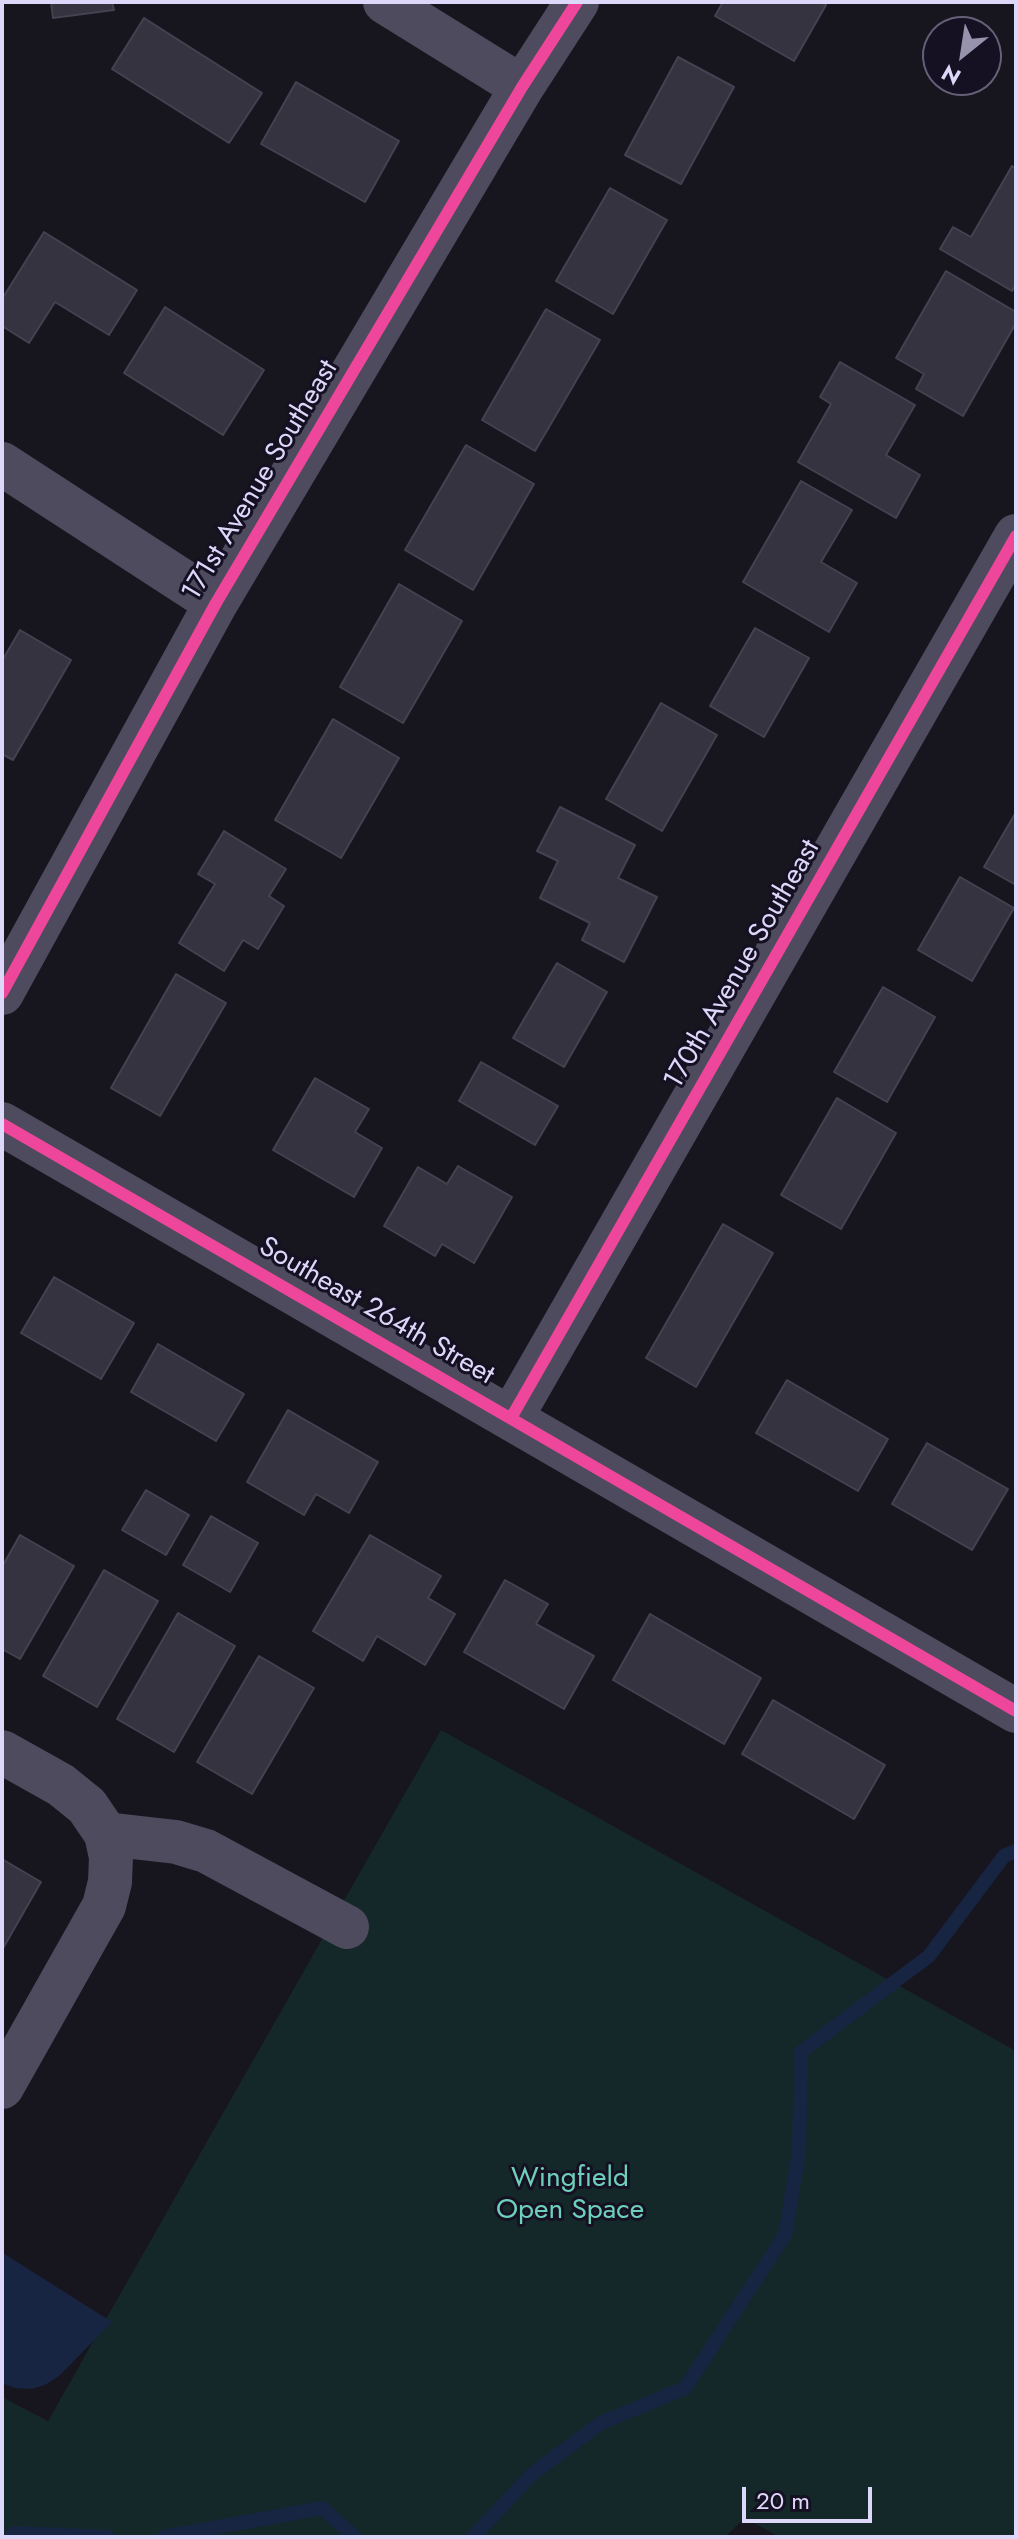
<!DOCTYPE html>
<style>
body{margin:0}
#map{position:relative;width:1018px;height:2539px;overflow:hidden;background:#17151e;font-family:Jost,sans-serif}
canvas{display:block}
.frame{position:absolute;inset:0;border:4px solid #ddd7fa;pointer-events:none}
.north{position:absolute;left:922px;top:16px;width:80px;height:80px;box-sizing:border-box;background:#151122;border:2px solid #656078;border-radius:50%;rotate:210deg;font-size:22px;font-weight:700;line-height:32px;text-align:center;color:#ddd7fa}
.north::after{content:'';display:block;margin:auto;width:28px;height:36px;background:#9893ad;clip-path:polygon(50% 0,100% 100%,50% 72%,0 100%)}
.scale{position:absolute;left:742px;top:2487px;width:130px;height:36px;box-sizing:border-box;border:4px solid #ddd7fa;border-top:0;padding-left:10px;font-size:24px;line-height:28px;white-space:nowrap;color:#ddd7fa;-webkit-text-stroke:6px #151122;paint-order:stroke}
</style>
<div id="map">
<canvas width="1018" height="2539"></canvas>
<div class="frame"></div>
<div class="north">N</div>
<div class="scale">20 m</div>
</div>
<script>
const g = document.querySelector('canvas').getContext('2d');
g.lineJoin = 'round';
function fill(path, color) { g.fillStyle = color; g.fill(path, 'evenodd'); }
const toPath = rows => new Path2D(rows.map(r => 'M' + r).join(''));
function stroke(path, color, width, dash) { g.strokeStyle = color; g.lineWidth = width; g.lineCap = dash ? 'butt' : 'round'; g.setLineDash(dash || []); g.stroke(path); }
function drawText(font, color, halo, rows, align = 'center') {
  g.font = font + ' Jost,sans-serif'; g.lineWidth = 6; g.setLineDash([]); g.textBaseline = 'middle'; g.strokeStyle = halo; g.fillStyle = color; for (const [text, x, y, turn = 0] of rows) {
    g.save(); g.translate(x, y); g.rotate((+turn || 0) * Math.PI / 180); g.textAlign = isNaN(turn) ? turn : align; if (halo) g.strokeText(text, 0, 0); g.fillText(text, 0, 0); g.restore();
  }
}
fill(toPath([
 [441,1730,1016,2051,1016,2537,779,2537,745,2518,725,2537,2,2537,2,2397,48,2421]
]), '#152829');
fill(toPath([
 [3,2253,112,2322,59,2376,45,2385,31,2389,15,2388,2,2383]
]), '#172543');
stroke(toPath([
 [11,2537,14,2533,108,2537],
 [164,2537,322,2508,355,2537],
 [473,2537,532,2474,601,2423,685,2388,785,2235,799,2152,801,2052,929,1956,1004,1856,1016,1851]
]), '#172543', 14);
const building = toPath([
 [51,2,112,2,114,10,53,18,51,2],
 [723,2,820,2,826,5,794,61,715,16,723,2],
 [144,18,262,93,229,143,112,69,144,18],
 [678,57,734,87,681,184,625,155,678,57],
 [296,82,399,141,365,202,261,144,296,82],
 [1012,166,1016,169,1016,284,1012,291,940,249,953,227,971,237,1012,166],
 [610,188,667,220,613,314,556,281,610,188],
 [44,232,137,290,109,335,55,302,29,343,2,326,2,299,44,232],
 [946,271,1016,312,1016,323,963,416,916,389,924,374,896,358,946,271],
 [165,307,264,370,223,435,124,373,165,307],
 [546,309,600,340,535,451,482,420,546,309],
 [840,362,915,405,886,455,920,475,896,518,798,462,831,404,820,397,840,362],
 [466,445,534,484,473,590,405,550,466,445],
 [801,481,852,510,821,562,857,583,829,632,743,582,801,481],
 [399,584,462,621,403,723,340,687,399,584],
 [755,628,809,658,764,737,710,706,755,628],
 [20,630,71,660,13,760,2,754,2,661,20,630],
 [661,703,717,735,662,831,606,799,661,703],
 [333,719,399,758,341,858,275,820,333,719],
 [560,807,635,845,618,878,657,897,624,962,582,940,590,923,540,898,558,861,537,851,560,807],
 [1016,812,1016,885,984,867,1016,812],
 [224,831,286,869,269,896,284,906,258,949,243,940,224,971,179,943,215,884,198,874,224,831],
 [960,877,1014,908,972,981,918,950,960,877],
 [557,963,607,992,564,1067,513,1038,557,963],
 [176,974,226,1003,160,1116,111,1088,176,974],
 [883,987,935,1017,887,1102,834,1072,883,987],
 [481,1062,558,1106,535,1145,459,1101,481,1062],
 [315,1078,369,1109,355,1132,382,1148,354,1197,273,1150,315,1078],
 [837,1098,896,1133,841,1229,781,1195,837,1098],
 [458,1166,512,1197,474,1263,442,1244,435,1256,384,1226,418,1167,447,1184,458,1166],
 [723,1224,773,1253,696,1387,646,1358,723,1224],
 [54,1277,134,1323,101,1379,21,1333,54,1277],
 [158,1344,244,1394,216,1441,131,1392,158,1344],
 [787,1380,888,1439,858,1491,756,1433,787,1380],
 [288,1410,378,1462,349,1513,316,1494,304,1515,247,1482,288,1410],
 [927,1443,1008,1489,972,1550,892,1504,927,1443],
 [146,1490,189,1515,166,1555,122,1530,146,1490],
 [211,1516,258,1543,230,1592,183,1565,211,1516],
 [20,1535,74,1566,20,1659,2,1649,2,1567,20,1535],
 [370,1535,441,1576,428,1598,455,1614,425,1665,377,1636,363,1661,313,1631,370,1535],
 [104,1570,158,1601,97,1707,43,1676,104,1570],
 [505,1580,548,1604,536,1624,594,1656,564,1709,464,1652,505,1580],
 [178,1613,235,1646,174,1752,117,1719,178,1613],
 [650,1614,761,1678,724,1744,613,1680,650,1614],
 [259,1656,314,1688,252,1794,197,1762,259,1656],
 [773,1700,885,1765,854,1819,742,1754,773,1700],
 [2,1859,41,1882,2,1950,2,1859]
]);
fill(building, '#363340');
stroke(building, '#444151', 2);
stroke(toPath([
 [385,2,522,87],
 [2,464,216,603],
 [2,993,216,603,522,87,577,2],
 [2,1124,1016,1711],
 [511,1418,1016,536],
 [2,1752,61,1785,87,1806,106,1834,176,1842,206,1851,347,1927],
 [2,2087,104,1906,110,1882,111,1857,106,1834]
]), '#4d4b5d', 44);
stroke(toPath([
 [2,993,216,603,522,87,577,2],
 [2,1124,1016,1711],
 [511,1418,1016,536]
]), '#ed469a', 12);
drawText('28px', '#ddd7fa', '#151122', [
 ["171st Avenue Southeast",261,481,-59],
 ["170th Avenue Southeast",743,965,-60],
 ["Southeast 264th Street",376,1312,30]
]);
drawText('28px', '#6dd0bc', '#151122', [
 ["Wingfield",570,2179],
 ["Open Space",570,2211]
]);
</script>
